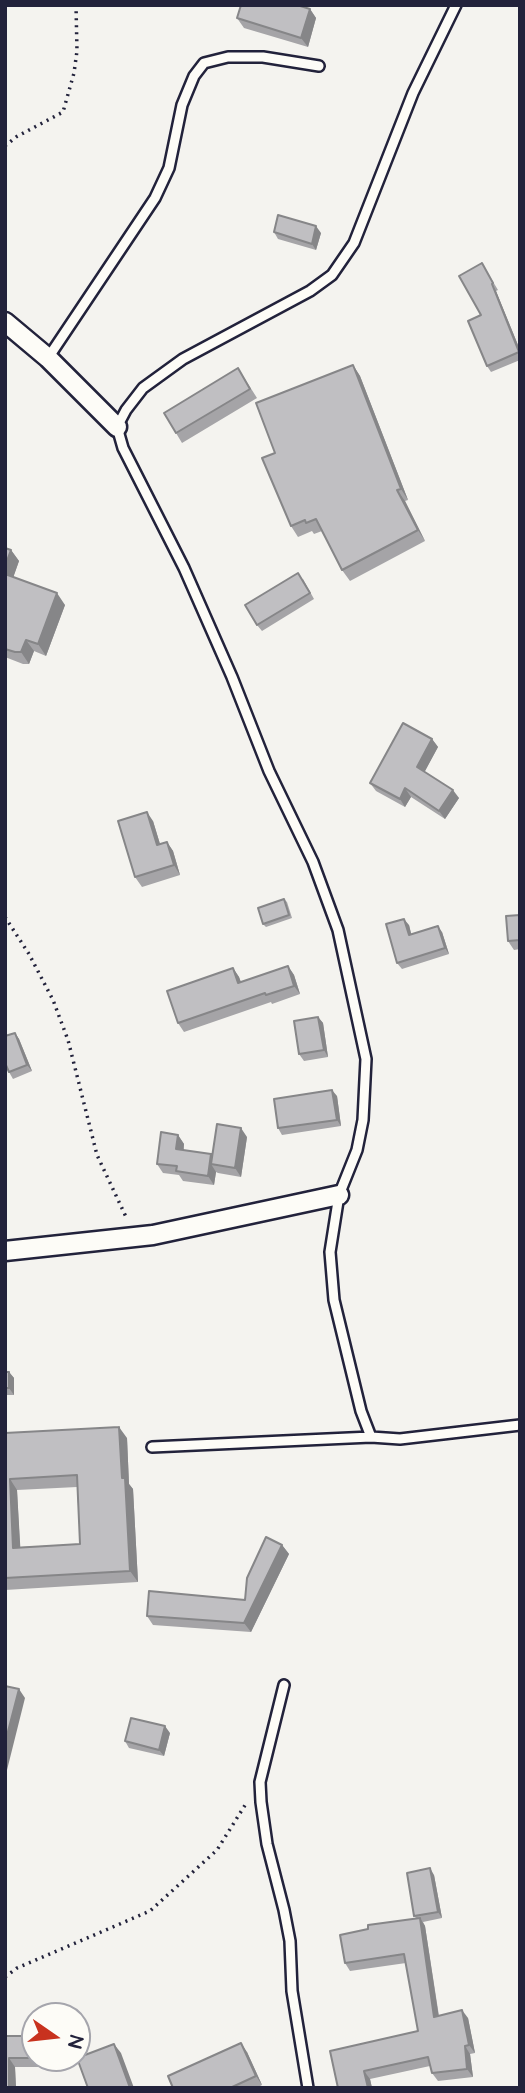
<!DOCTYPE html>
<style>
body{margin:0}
#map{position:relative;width:525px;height:2093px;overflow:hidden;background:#f4f3ef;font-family:"Architects Daughter",sans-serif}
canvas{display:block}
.frame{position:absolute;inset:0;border:7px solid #22223b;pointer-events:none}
.north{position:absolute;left:21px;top:2002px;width:70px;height:70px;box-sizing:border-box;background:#fdfcf7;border:2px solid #a5a5ac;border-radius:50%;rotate:104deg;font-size:19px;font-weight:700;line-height:28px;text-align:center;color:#22223b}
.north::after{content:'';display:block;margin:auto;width:24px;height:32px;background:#c8321e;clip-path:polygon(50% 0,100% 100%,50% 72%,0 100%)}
</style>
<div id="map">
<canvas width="525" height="2093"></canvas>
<div class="frame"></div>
<div class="north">N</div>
</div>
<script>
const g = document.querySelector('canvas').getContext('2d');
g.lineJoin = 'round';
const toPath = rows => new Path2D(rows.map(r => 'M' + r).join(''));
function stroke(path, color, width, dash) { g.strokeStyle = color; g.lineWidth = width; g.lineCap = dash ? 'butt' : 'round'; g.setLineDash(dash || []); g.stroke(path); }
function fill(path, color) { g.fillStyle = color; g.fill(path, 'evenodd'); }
const service = toPath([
 [456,5,413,93,354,243,332,275,310,291,183,359,143,388,126,410,117,427,123,448,184,568,232,677,269,771,313,862,338,930,366,1059,363,1120,357,1150,339,1195,330,1252,334,1300,361,1411,371,1437,400,1439,520,1425],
 [48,358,155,198,169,168,182,105,194,76,204,63,228,57,263,57,319,66],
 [152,1447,371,1437],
 [284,1685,260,1782,261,1802,267,1844,284,1910,290,1941,292,1991,308,2088]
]);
const minor = toPath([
 [5,322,48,358,117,427],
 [5,1251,153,1235,339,1195]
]);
stroke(service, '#22223b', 14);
stroke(minor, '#22223b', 23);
stroke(toPath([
 [5,146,16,137,63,112,74,73,77,51,76,5],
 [5,917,29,954,53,1000,68,1040,97,1155,127,1219],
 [5,1977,17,1968,150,1911,217,1850,247,1802]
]), '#22223b', 3.5, [2, 5]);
stroke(service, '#fdfcf7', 9);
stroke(minor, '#fdfcf7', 18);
fill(toPath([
 [310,9,316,18,308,47,244,28,237,18],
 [274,232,321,233,316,250,278,239],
 [486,270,498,290,496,291,520,350,520,360,491,372,487,366,481,315],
 [353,365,360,376,408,500,405,501,425,541,350,581,342,570,322,531,314,534,312,531,298,537,291,526,275,453],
 [238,368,257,398,182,443,176,433],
 [5,548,11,550,19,561,13,577,65,605,46,656,34,651,29,664,23,664,5,657],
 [303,579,314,599,262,631,257,625],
 [432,739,438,747,424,772,459,798,445,819,411,797,405,807,376,791,370,783],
 [153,821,160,844,167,842,173,851,180,875,142,887,135,877],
 [284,899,287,902,292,918,266,927,263,924],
 [520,915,520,949,514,950,508,941],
 [409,925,411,934,442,932,449,954,402,969,397,963],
 [288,966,294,975,300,994,272,1004,271,1002,184,1032,178,1023,233,968,239,977,241,982],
 [318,1017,323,1023,328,1057,304,1061,299,1054],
 [15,1033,19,1039,32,1071,13,1079,9,1072],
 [337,1096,341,1126,282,1135,278,1128],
 [178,1135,184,1144,184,1150,211,1154,212,1155,247,1137,241,1177,218,1173,216,1172,214,1185,183,1181,179,1175,163,1173,157,1164],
 [5,1372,9,1372,14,1378,14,1395,5,1395],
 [5,1433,127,1438,129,1484,133,1489,138,1582,5,1590],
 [77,1487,80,1544,20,1547,17,1490],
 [282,1545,289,1554,251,1632,153,1625,147,1616,245,1600],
 [170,1733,164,1756,129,1748,125,1741],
 [434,1875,442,1918,423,1922,425,1926,439,2016,468,2018,475,2053,470,2054,473,2077,438,2081,432,2073,430,2066,370,2079,372,2088,338,2088,418,2031,406,1963,350,1971,345,1963,416,1918,414,1916],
 [5,2036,32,2036,35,2041,35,2058,38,2067,15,2067,16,2088,5,2088],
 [247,2052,262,2085,256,2088,173,2088]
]), '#a5a4a7');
fill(toPath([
 [310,9,316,18,308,47,301,38],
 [316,226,321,233,316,250,312,244],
 [492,284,496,291,520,350,520,354],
 [353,365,360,376,408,500,401,489],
 [397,490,405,501,425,541,418,530],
 [11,550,19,561,11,584,5,577,5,566],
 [57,593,65,605,46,656,38,644],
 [26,640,34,651,29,664,21,652],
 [432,739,438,747,423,775,417,767],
 [405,788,411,797,405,807,400,799],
 [453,790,459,798,445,819,439,811],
 [147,812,153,821,163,854,157,845],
 [167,842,173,851,180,875,174,865],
 [404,919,409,925,413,941,409,935],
 [438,926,442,932,449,954,445,948],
 [288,966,294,975,300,994,294,986],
 [233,968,239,977,244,991,238,983],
 [318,1017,323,1023,328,1057,324,1050],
 [15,1033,19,1039,32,1071,27,1065],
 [332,1090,337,1096,341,1126,337,1120],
 [241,1128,247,1137,241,1177,235,1168],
 [178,1135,184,1144,182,1158,176,1149],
 [211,1154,218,1163,211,1164,216,1172,214,1185,208,1176],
 [9,1372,14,1378,14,1395,9,1388],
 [119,1427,127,1438,129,1484,133,1489,138,1582,130,1571,122,1478],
 [10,1479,17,1490,21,1559,13,1548],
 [282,1545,289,1554,251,1632,244,1623],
 [19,1689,25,1698,5,1778,5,1743],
 [165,1726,170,1733,164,1756,159,1750],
 [430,1868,434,1875,442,1918,438,1912],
 [420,1918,425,1926,440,2025,434,2017],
 [462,2010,468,2018,475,2053,469,2045],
 [32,2036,35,2041,35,2058,38,2058,38,2067,32,2058],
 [241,2043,247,2052,262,2085,256,2076],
 [114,2044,121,2053,134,2088,130,2088],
 [465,2046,470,2054,473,2077,467,2069],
 [9,2058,15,2067,16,2088,9,2088],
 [364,2071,370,2079,372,2088,368,2088]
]), '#868688');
const building = toPath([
 [241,5,297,5,310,9,301,38,237,18,241,5],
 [278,215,316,226,312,244,274,232,278,215],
 [482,263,493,283,492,284,519,352,487,366,468,321,481,315,459,276,482,263],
 [353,365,401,489,397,490,418,530,342,570,316,519,306,523,305,520,291,526,262,458,275,453,256,403,353,365],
 [238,368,250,389,176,433,164,413,238,368],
 [5,548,11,550,5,566,5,548],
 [298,573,310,593,257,625,245,605,298,573],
 [5,574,57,593,38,644,26,640,21,652,15,652,5,649,5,574],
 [403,723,432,739,417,767,453,790,439,811,405,788,400,799,370,783,403,723],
 [147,812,157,845,167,842,174,865,135,877,118,821,147,812],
 [284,899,289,915,263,924,258,908,284,899],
 [520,915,520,940,508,941,506,916,520,915],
 [404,919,409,935,438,926,445,948,397,963,386,924,404,919],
 [288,966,294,986,266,995,265,993,178,1023,167,991,233,968,238,983,288,966],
 [318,1017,324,1050,299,1054,294,1021,318,1017],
 [15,1033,27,1065,9,1072,5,1063,5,1036,15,1033],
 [332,1090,337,1120,278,1128,274,1099,332,1090],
 [217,1124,241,1128,235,1168,211,1164,217,1124],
 [161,1132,178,1135,176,1149,211,1154,208,1176,176,1171,177,1166,157,1164,161,1132],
 [5,1372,9,1372,9,1388,5,1388,5,1372],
 [119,1427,122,1478,125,1478,130,1571,5,1578,5,1433,119,1427],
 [77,1475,80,1544,13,1548,10,1479,77,1475],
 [266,1537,282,1545,244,1623,147,1616,149,1591,245,1600,247,1578,266,1537],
 [5,1686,19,1689,5,1743,5,1686],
 [131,1718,165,1726,159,1750,125,1741,131,1718],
 [430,1868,438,1912,414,1916,407,1873,430,1868],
 [420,1918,434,2017,462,2010,469,2045,465,2046,467,2069,432,2073,428,2057,364,2071,368,2088,338,2088,330,2051,418,2031,404,1954,345,1963,340,1935,368,1929,368,1925,420,1918],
 [5,2036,32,2036,32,2058,9,2058,9,2088,5,2088,5,2036],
 [241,2043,256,2076,230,2088,173,2088,168,2076,241,2043],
 [114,2044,130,2088,88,2088,77,2058,114,2044]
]);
fill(building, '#c0bfc2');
stroke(building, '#868688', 2);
</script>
